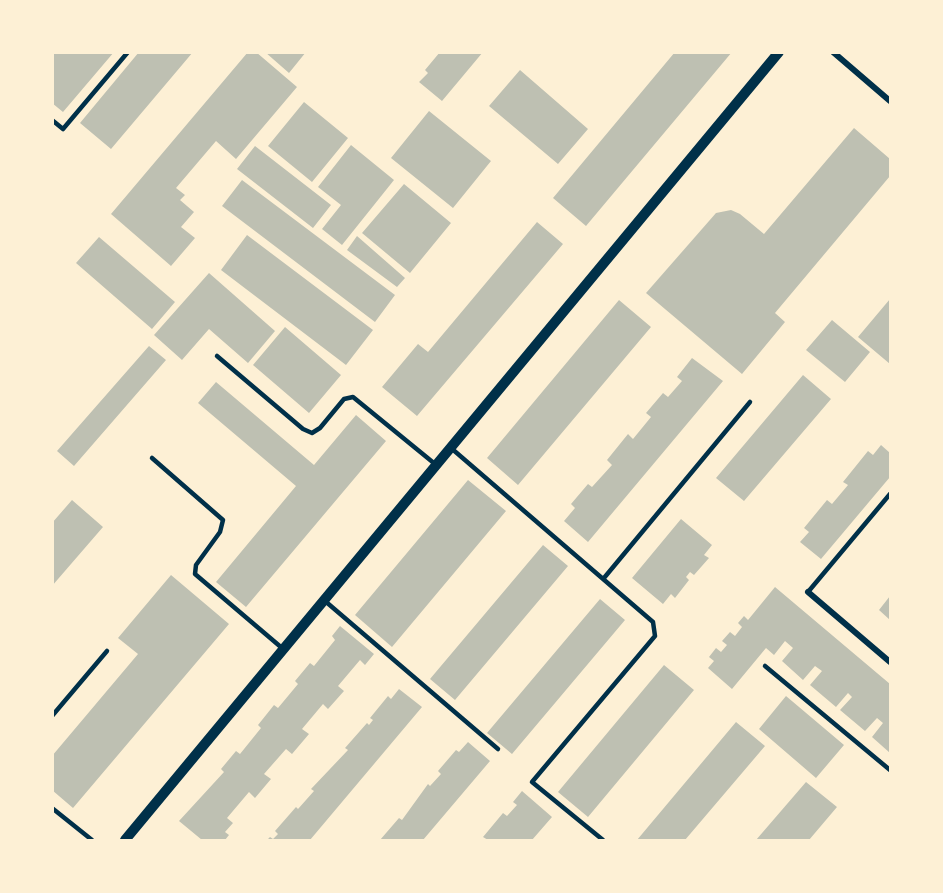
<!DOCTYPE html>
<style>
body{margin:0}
#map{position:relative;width:943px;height:893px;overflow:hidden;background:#fdf0d5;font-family:Spectral,serif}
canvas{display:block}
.frame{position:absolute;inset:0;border:54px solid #fdf0d5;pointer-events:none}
</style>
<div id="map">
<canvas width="943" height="893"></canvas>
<div class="frame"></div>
</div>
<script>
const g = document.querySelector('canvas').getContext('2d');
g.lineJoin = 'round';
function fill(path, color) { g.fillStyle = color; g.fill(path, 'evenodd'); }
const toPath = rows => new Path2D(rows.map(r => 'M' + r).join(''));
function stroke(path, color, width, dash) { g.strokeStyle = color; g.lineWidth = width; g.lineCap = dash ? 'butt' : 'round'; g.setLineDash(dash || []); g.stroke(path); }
fill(toPath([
 [52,52,114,52,63,112,52,103],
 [139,52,193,52,111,149,80,123],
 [248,52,256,52,297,87,236,159,216,141,176,188,185,195,180,200,194,212,181,227,195,238,171,266,111,214],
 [265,52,306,52,289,73],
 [440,52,483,52,442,101,419,82,428,73,425,70],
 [675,52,732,52,586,226,553,198],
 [520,70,588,129,558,164,489,106],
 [304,102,348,138,312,182,268,146],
 [429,111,491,161,453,208,391,158],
 [854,128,890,159,890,176,775,313,785,322,742,374,646,293,716,213,731,210,740,214,764,234],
 [351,145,394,180,342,245,322,229,341,205,318,187],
 [255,146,331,205,313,228,237,169],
 [242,180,395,295,375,322,222,206],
 [404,184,451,223,410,273,362,233],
 [537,222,563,244,417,416,382,387,418,344,428,352],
 [247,235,373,330,346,365,221,270],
 [357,236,405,278,397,287,347,250],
 [99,237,175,302,152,329,76,263],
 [209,273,275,331,248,363,209,329,182,360,154,335],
 [890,299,890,364,858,337],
 [619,300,651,327,518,485,487,458],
 [832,320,870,352,845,382,806,350],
 [285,327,341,375,309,413,253,365],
 [149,346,166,360,74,466,57,451],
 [692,358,723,381,588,542,564,521,575,508,571,504,588,484,592,487,612,465,607,460,628,434,633,439,651,417,646,413,663,393,668,397,682,381,677,377],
 [803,375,831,399,744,501,716,478],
 [216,382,314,465,356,415,386,441,246,607,216,582,296,486,198,403],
 [881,445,890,453,890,477,821,559,800,542,809,532,804,528,827,500,832,504,848,485,843,482,868,451,873,455],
 [468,480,506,511,392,647,355,615],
 [72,500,103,527,52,586,52,523],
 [681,519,712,545,704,555,709,558,694,575,690,572,686,577,689,580,675,598,671,594,663,604,632,578],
 [543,545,568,566,455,700,430,679],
 [171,575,229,624,73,808,52,790,52,756,138,654,118,638],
 [775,587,890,684,890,753,872,737,883,723,877,718,865,731,840,710,852,697,848,693,836,707,810,685,822,671,815,666,803,680,782,661,793,648,785,641,774,655,766,648,732,689,708,668,714,661,709,657,716,648,721,652,727,645,722,641,730,632,735,636,742,627,738,623,744,616,748,620],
 [890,596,890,620,879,610],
 [600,599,625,620,512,754,487,733],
 [340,626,374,654,365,665,360,660,338,686,344,691,328,709,323,704,302,729,309,734,292,754,286,749,264,774,271,779,255,798,249,792,227,818,233,823,225,832,229,835,225,840,202,840,179,821,224,772,221,769,236,751,240,754,261,728,258,725,274,705,278,708,298,684,295,681,310,663,314,666,335,640,332,636],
 [664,665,694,690,588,817,558,792],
 [399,689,422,707,310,840,267,840,270,837,273,839,278,834,275,831,296,807,298,809,314,791,311,789,348,750,345,748,367,723,369,725,373,720,370,718,388,696,391,699],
 [786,696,844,745,816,778,759,729],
 [736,722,765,746,685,840,637,840],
 [468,742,490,761,423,840,380,840,399,818,402,820,428,784,430,786,441,774,438,771,456,750,459,752],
 [806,782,837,807,809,840,756,840],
 [522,791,552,817,532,840,488,840,483,837,503,813,507,816,517,805,513,802]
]), '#bec0b2');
stroke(toPath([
 [52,120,63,129,128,52],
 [217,356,303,429,312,433,320,428,344,399,353,397,435,464],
 [451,448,653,622,655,636,532,782,603,840],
 [152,458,223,520,220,532,196,565,195,574,282,648],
 [604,578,750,402],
 [808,592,890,494],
 [325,601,498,749],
 [765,666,890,770],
 [52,716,107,651],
 [52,808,92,840]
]), '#003049', 4.5);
stroke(toPath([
 [833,52,890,101],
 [808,592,890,662]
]), '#003049', 6);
stroke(toPath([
 [125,840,779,52]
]), '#003049', 10);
</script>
